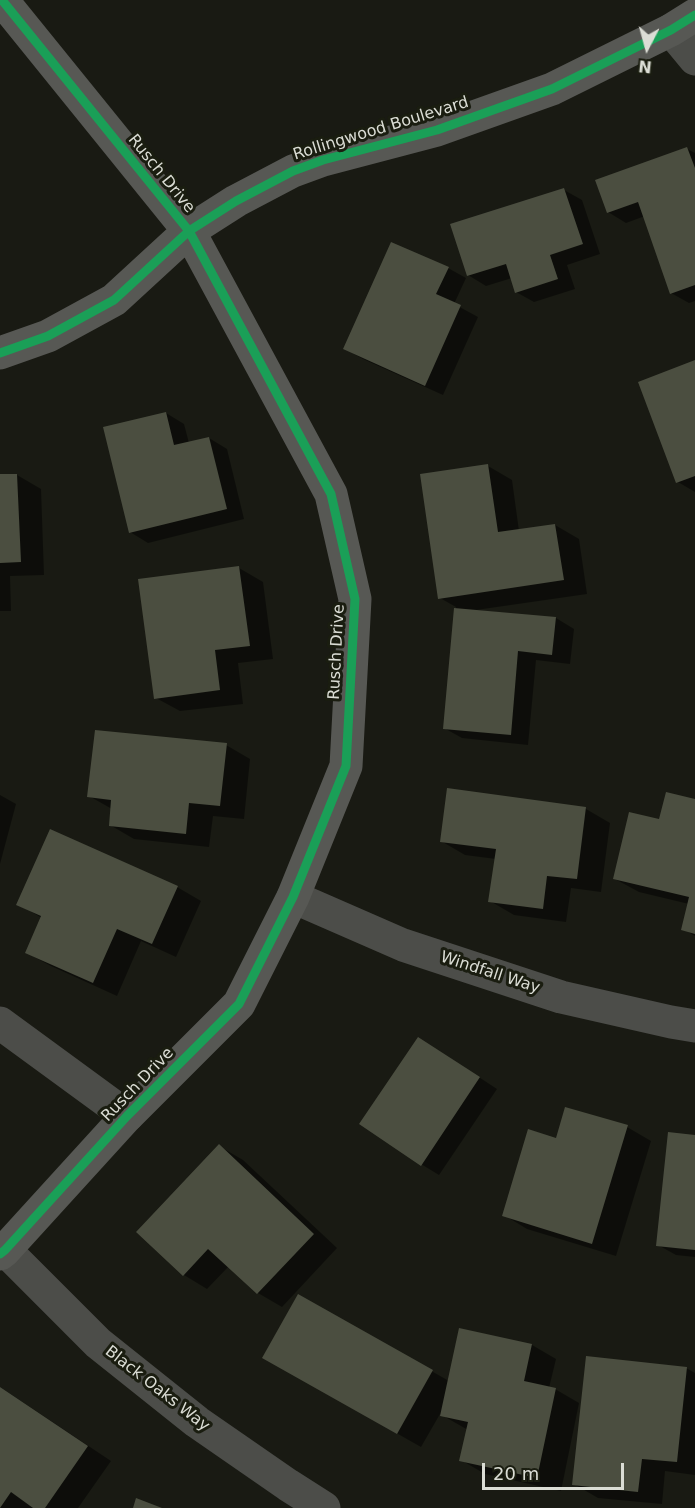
<!DOCTYPE html>
<style>
body{margin:0}
#map{position:relative;width:695px;height:1508px;overflow:hidden;background:#191a13;font-family:"DejaVu Sans",sans-serif}
canvas{display:block}
.north{position:absolute;left:617px;top:18px;width:60px;height:60px;-webkit-text-stroke:4px #1a1d10;paint-order:stroke;rotate:186deg;font-size:16px;font-weight:700;line-height:24px;text-align:center;color:#dbddd5}
.north::after{content:'';display:block;margin:auto;width:21px;height:27px;background:#dbddd5;clip-path:polygon(50% 0,100% 100%,50% 72%,0 100%)}
.scale{position:absolute;left:482px;top:1463px;width:142px;height:27px;box-sizing:border-box;border:3px solid #dbddd5;border-top:0;padding-left:8px;font-size:18px;line-height:21px;white-space:nowrap;color:#dbddd5;-webkit-text-stroke:4px #1a1d10;paint-order:stroke}
</style>
<div id="map">
<canvas width="695" height="1508"></canvas>
<div class="north">N</div>
<div class="scale">20 m</div>
</div>
<script>
const g = document.querySelector('canvas').getContext('2d');
g.lineJoin = 'round';
function fill(path, color) { g.fillStyle = color; g.fill(path, 'evenodd'); }
const toPath = rows => new Path2D(rows.map(r => 'M' + r).join(''));
function stroke(path, color, width, dash) { g.strokeStyle = color; g.lineWidth = width; g.lineCap = dash ? 'butt' : 'round'; g.setLineDash(dash || []); g.stroke(path); }
function drawText(font, color, halo, rows, align = 'center') {
  g.font = font + ' "DejaVu Sans",sans-serif'; g.lineWidth = 6; g.setLineDash([]); g.textBaseline = 'middle'; g.strokeStyle = halo; g.fillStyle = color; for (const [text, x, y, turn = 0] of rows) {
    g.save(); g.translate(x, y); g.rotate((+turn || 0) * Math.PI / 180); g.textAlign = isNaN(turn) ? turn : align; if (halo) g.strokeText(text, 0, 0); g.fillText(text, 0, 0); g.restore();
  }
}
fill(toPath([
 [687,149,695,153,695,301,689,303,671,293,645,216,626,223,608,212],
 [564,190,582,200,600,254,567,265,575,289,534,302,516,292,512,278,486,286,468,275],
 [448,268,466,278,454,304,478,317,443,395,363,359,345,349],
 [695,362,695,492,678,482],
 [166,413,184,424,189,443,209,438,227,449,244,519,148,543,130,532],
 [488,466,512,480,519,531,555,525,579,539,587,594,476,610,556,618,574,629,570,664,536,660,528,745,462,738,444,728,456,607,440,598],
 [17,475,41,489,44,575,10,576,11,611,0,611,0,476],
 [239,568,263,582,273,659,238,663,243,704,180,711,156,698],
 [226,745,250,759,244,819,213,816,209,847,134,839,110,825,112,809,89,796],
 [448,790,586,809,610,823,601,892,571,888,566,922,514,915,490,901,496,859,465,855,441,841],
 [0,795,16,804,0,864],
 [695,800,695,936,683,929,689,904,639,892,615,879,660,821],
 [177,887,201,901,176,957,141,941,117,996,51,966,27,953,42,918,18,904],
 [436,1049,497,1089,439,1175,421,1164],
 [627,1127,651,1141,616,1256,527,1229,504,1215,557,1140],
 [695,1136,695,1257,676,1255,658,1245],
 [219,1146,243,1160,337,1248,282,1307,258,1293,229,1266,207,1289,184,1275],
 [299,1296,449,1381,460,1330,532,1345,556,1359,549,1388,555,1389,579,1403,561,1491,485,1474,461,1460,468,1430,440,1414,421,1447,264,1358],
 [686,1368,695,1373,695,1475,665,1471,662,1504,598,1498,574,1484],
 [0,1387,111,1461,78,1508,0,1508]
]), '#0007');
fill(toPath([
 [687,147,695,168,695,285,670,294,638,202,607,213,595,180],
 [564,188,583,244,550,255,558,279,515,293,506,264,467,276,450,224],
 [391,242,449,267,436,294,461,305,425,386,343,349],
 [695,360,695,476,676,483,638,382],
 [166,412,174,445,209,437,227,509,129,533,103,427],
 [488,464,498,532,555,524,564,580,438,599,420,474],
 [0,474,17,474,21,562,0,563],
 [239,566,250,646,215,650,220,690,154,699,138,579],
 [454,608,556,617,552,655,518,651,511,735,443,729],
 [95,730,227,743,220,806,189,803,186,834,109,826,111,800,87,797],
 [447,788,586,807,577,879,547,876,543,909,488,902,496,849,440,842],
 [666,792,695,799,695,934,681,930,689,897,613,879,629,812,659,819],
 [50,829,178,886,152,944,117,929,93,983,25,953,41,916,16,905],
 [418,1037,480,1077,421,1166,359,1124],
 [565,1107,628,1125,592,1244,502,1216,528,1129,556,1138],
 [668,1132,695,1135,695,1250,656,1246],
 [219,1144,314,1234,257,1294,208,1249,183,1276,136,1232],
 [298,1294,433,1370,397,1434,262,1358],
 [459,1328,532,1344,524,1381,556,1388,537,1478,459,1461,468,1422,440,1416],
 [586,1356,687,1367,677,1462,642,1459,638,1492,572,1485],
 [0,1387,88,1446,45,1508,33,1508,11,1492,0,1508],
 [136,1498,162,1508,133,1508]
]), '#4b4e40');
stroke(toPath([
 [671,30,695,59],
 [293,897,403,945,561,997,671,1022,695,1026],
 [0,1023,127,1116],
 [5,1250,98,1343,197,1422,288,1485,324,1508]
]), '#4c4d49', 33);
stroke(toPath([
 [0,353,48,336,114,300,189,231,236,201,293,171,323,160,437,130,552,89,671,30,695,15],
 [0,1254,5,1250,127,1116,239,1004,293,897,346,766,355,599,331,494,189,231,2,0]
]), '#575854', 33);
stroke(toPath([
 [0,353,48,336,114,300,189,231,236,201,293,171,323,160,437,130,552,89,671,30,695,15],
 [0,1254,5,1250,127,1116,239,1004,293,897,346,766,355,599,331,494,189,231,2,0]
]), '#1a9f57', 9);
drawText('16px', '#dbddd5', '#1a1d10', [
 ["Rollingwood Boulevard",381,129,-17],
 ["Rusch Drive",161,174,51],
 ["Rusch Drive",337,652,-87],
 ["Windfall Way",490,973,18],
 ["Rusch Drive",138,1085,-46],
 ["Black Oaks Way",157,1389,38]
]);
</script>
